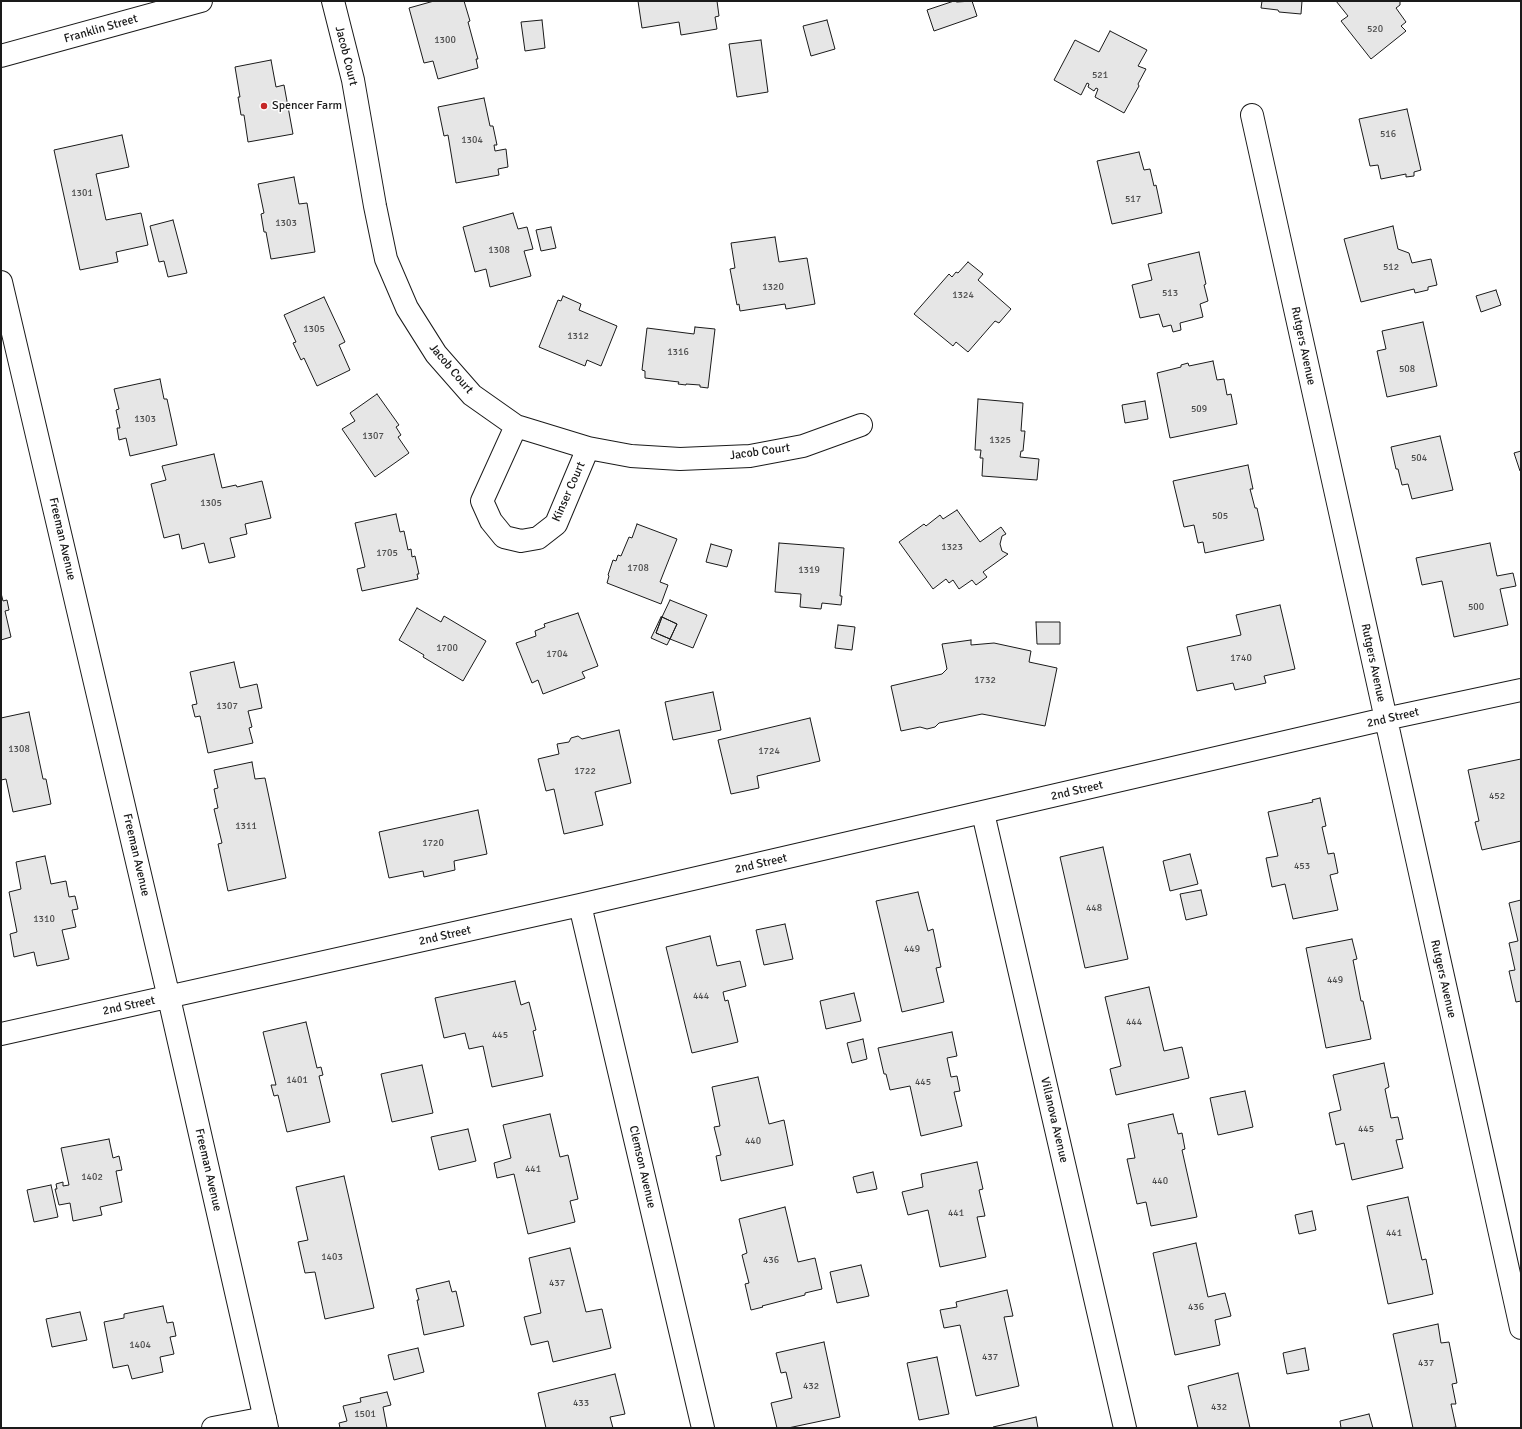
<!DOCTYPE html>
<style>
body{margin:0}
#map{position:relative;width:1522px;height:1429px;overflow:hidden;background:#fff;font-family:Signika,sans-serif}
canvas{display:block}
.frame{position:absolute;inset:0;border:2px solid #1a1a1a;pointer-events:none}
</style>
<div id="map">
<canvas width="1522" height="1429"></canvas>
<div class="frame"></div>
</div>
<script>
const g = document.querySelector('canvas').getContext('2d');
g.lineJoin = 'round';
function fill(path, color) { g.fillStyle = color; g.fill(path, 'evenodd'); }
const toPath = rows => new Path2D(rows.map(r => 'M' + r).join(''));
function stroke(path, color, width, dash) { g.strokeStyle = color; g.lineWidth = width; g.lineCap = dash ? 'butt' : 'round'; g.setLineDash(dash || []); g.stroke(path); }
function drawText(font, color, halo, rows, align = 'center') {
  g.font = font + ' Signika,sans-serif'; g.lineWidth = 3; g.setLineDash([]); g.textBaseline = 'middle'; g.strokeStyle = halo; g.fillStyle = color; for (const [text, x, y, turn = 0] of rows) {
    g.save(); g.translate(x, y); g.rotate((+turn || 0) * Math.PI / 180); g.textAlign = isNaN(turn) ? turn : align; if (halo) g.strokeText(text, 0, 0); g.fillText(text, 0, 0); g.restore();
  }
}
const building = toPath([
 [434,1,464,1,470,21,468,22,478,59,476,59,478,68,438,79,433,61,424,63,409,8,434,1],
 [638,1,717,1,719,16,715,17,717,29,681,35,679,22,642,28,638,1],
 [954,1,957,2,972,1,977,16,934,31,927,10,954,1],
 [1262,1,1302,1,1301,14,1279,12,1278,10,1261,8,1262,1],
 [1336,1,1400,1,1400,5,1396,8,1406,22,1401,26,1406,31,1371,59,1341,21,1348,16,1336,1],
 [542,20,545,48,525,51,521,22,542,20],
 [827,20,835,49,811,56,803,26,827,20],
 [1110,31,1147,50,1138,66,1146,69,1138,84,1139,86,1124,113,1095,97,1098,89,1096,88,1094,91,1088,87,1089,84,1087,83,1081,95,1054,80,1075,40,1099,52,1110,31],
 [761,40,768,92,737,97,729,44,761,40],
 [271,60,276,87,284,85,293,134,248,142,244,115,241,115,238,97,240,97,235,67,271,60],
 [484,98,490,126,493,126,497,145,494,145,495,151,506,149,508,167,498,169,499,175,456,183,448,135,444,136,438,107,484,98],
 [1407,109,1421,170,1414,172,1414,176,1406,177,1406,174,1381,179,1378,165,1370,166,1359,119,1407,109],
 [122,135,129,167,96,174,106,220,141,213,148,245,116,252,118,262,80,270,54,150,122,135],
 [1139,152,1144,170,1150,169,1154,186,1156,185,1162,213,1112,224,1097,161,1139,152],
 [294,177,299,204,307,203,315,252,271,259,266,232,264,232,261,214,264,213,258,184,294,177],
 [513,213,518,229,527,227,533,249,524,251,531,276,490,287,486,269,475,272,463,227,513,213],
 [173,220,187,273,168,277,164,261,159,262,150,226,173,220],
 [1393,226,1398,249,1409,253,1412,263,1431,259,1437,285,1428,287,1428,290,1415,293,1414,289,1361,302,1344,239,1393,226],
 [551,227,556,248,541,251,536,230,551,227],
 [775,237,779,262,807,258,815,304,786,309,785,304,740,311,739,304,737,305,730,269,735,268,731,243,775,237],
 [1199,252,1206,284,1204,285,1208,301,1200,304,1203,317,1180,323,1181,330,1173,332,1171,325,1163,327,1159,314,1140,318,1132,285,1152,280,1148,264,1199,252],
 [968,262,983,274,978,280,1011,309,999,323,995,321,968,352,956,342,953,346,914,314,949,274,952,277,956,272,958,273,968,262],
 [1496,290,1501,305,1481,312,1476,296,1496,290],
 [563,296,581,304,579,310,617,326,601,366,587,360,585,366,539,347,558,300,561,301,563,296],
 [324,297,345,342,339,345,350,370,317,386,304,358,301,360,293,343,296,342,284,315,324,297],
 [1423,322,1437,386,1387,397,1377,351,1386,349,1382,331,1423,322],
 [695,327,715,329,708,388,700,387,700,385,686,384,686,385,678,384,679,382,645,378,645,371,642,370,647,328,694,334,695,327],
 [1213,361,1217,380,1224,379,1227,395,1231,394,1237,424,1170,438,1157,373,1181,367,1181,365,1188,363,1189,366,1213,361],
 [160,379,164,399,167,399,177,445,130,456,126,438,119,440,117,428,120,428,116,410,119,409,114,389,160,379],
 [377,394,399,425,396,427,401,435,398,437,409,453,375,477,342,429,355,421,350,413,377,394],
 [978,399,1023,403,1021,431,1025,431,1023,451,1021,451,1020,457,1039,459,1037,480,982,476,983,458,980,458,981,450,975,450,978,399],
 [1145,401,1148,419,1125,423,1122,405,1145,401],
 [1440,436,1453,490,1412,499,1408,484,1402,485,1398,469,1396,469,1391,447,1440,436],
 [1521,451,1521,471,1520,471,1514,453,1521,451],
 [214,454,222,488,236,485,237,487,262,481,271,518,245,524,247,534,230,538,235,557,209,563,204,543,182,549,179,534,164,538,151,484,166,480,162,466,214,454],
 [1248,465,1253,489,1250,489,1255,508,1257,508,1264,540,1205,553,1203,542,1198,543,1194,525,1184,527,1173,481,1248,465],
 [957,510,980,542,1001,527,1006,534,1002,536,1000,544,1002,551,1008,554,983,572,987,577,976,585,972,580,959,589,953,580,949,583,946,579,933,589,899,542,924,524,926,526,940,515,943,519,957,510],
 [396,514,400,532,404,531,408,550,411,549,412,557,415,556,419,574,417,574,418,579,362,591,357,569,365,567,355,523,396,514],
 [637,524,677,539,660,582,668,585,661,604,607,583,609,576,608,575,613,560,616,561,618,555,621,556,629,537,632,538,637,524],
 [779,543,844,548,840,596,842,596,841,605,822,603,821,609,800,607,801,594,775,592,779,543],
 [1490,543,1497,576,1513,573,1516,586,1500,589,1508,625,1454,637,1442,581,1422,585,1416,558,1490,543],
 [711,544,732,550,727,567,706,562,711,544],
 [1,593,3,601,7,600,9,610,5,611,11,637,1,640,1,593],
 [670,600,707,615,693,648,670,639,677,624,662,617,670,600],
 [1280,605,1295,669,1264,676,1266,683,1235,690,1233,683,1197,691,1187,647,1241,635,1236,615,1280,605],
 [417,608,441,622,444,616,486,641,463,681,423,657,424,655,399,640,417,608],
 [578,613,598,666,582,672,585,678,543,694,538,680,532,683,516,643,536,636,535,631,545,627,544,624,578,613],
 [661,617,662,617,656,633,670,639,667,645,651,638,661,617],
 [662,617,677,624,670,639,656,633,662,617],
 [1036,622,1060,622,1060,644,1037,644,1036,622],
 [838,625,855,627,852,650,835,648,838,625],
 [971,640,971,645,994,643,1031,651,1029,662,1057,668,1045,726,982,714,939,723,935,727,927,729,920,727,901,731,891,686,942,674,947,669,942,644,971,640],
 [234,662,240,688,257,684,262,708,248,711,252,727,249,728,253,743,208,753,200,716,195,717,192,705,197,704,190,672,234,662],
 [713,692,721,730,673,740,665,702,713,692],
 [29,712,43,779,46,779,51,804,13,812,6,779,1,780,1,718,29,712],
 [810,718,820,761,757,776,759,788,731,794,718,740,810,718],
 [619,730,631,783,595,792,603,825,564,834,554,789,546,791,538,759,559,754,557,744,569,742,571,738,578,736,582,739,619,730],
 [1521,759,1521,841,1482,850,1475,822,1479,821,1468,770,1521,759],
 [252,762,255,779,265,778,286,878,228,891,218,844,222,843,214,809,218,808,214,789,218,788,214,770,252,762],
 [1320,798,1326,826,1322,827,1328,854,1334,853,1338,873,1330,875,1338,910,1293,919,1285,884,1272,887,1266,858,1278,856,1268,812,1313,802,1312,800,1320,798],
 [478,810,487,854,454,861,455,870,424,877,423,871,389,878,379,832,478,810],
 [1103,847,1128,959,1085,968,1060,857,1103,847],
 [1190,854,1198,884,1170,891,1163,861,1190,854],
 [45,856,51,884,66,881,69,897,75,896,78,909,72,910,76,927,62,930,69,959,37,966,34,952,14,957,10,934,17,932,9,892,21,889,16,862,45,856],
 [1201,890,1207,915,1186,920,1180,894,1201,890],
 [918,892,928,931,933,929,941,967,936,968,944,1002,902,1012,876,901,918,892],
 [1521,900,1521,1001,1516,1002,1509,971,1515,970,1509,943,1518,941,1509,903,1521,900],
 [785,924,793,959,764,965,756,930,785,924],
 [710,936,717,966,740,961,746,986,723,992,725,1001,728,1000,738,1042,692,1053,666,947,710,936],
 [1352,939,1357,959,1353,960,1361,1001,1363,1001,1371,1039,1326,1048,1306,948,1352,939],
 [515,981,521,1005,529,1002,536,1030,533,1031,543,1076,492,1087,483,1046,469,1049,465,1033,444,1038,435,998,515,981],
 [1149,987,1164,1051,1182,1047,1189,1078,1116,1095,1110,1069,1121,1066,1105,997,1149,987],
 [854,993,861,1021,826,1029,820,1001,854,993],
 [306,1022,317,1068,321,1067,323,1075,319,1076,330,1122,287,1132,278,1095,274,1096,271,1085,276,1085,263,1032,306,1022],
 [952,1032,957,1056,947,1058,951,1077,957,1076,960,1091,954,1092,962,1126,921,1136,910,1086,890,1090,886,1074,884,1074,878,1048,952,1032],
 [863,1039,867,1059,852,1063,847,1043,863,1039],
 [1384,1063,1389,1087,1385,1089,1391,1118,1398,1117,1403,1139,1396,1140,1403,1168,1352,1180,1344,1143,1336,1145,1329,1113,1341,1110,1333,1075,1384,1063],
 [422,1065,433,1113,392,1122,381,1074,422,1065],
 [758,1077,769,1124,784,1120,793,1165,721,1181,716,1156,721,1155,714,1127,720,1126,712,1087,758,1077],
 [1245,1091,1253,1127,1218,1135,1210,1098,1245,1091],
 [550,1114,560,1157,568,1155,578,1199,570,1201,575,1222,528,1234,514,1174,497,1178,494,1163,511,1158,503,1125,550,1114],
 [1173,1114,1178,1134,1182,1133,1185,1149,1182,1150,1197,1217,1151,1226,1146,1202,1137,1204,1127,1159,1135,1158,1128,1124,1173,1114],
 [468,1129,476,1161,439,1170,431,1137,468,1129],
 [109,1139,113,1158,119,1156,122,1170,116,1171,122,1202,100,1207,102,1215,73,1221,70,1203,59,1205,55,1189,57,1189,56,1184,63,1182,63,1186,69,1185,61,1148,109,1139],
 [977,1162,983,1189,979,1190,985,1216,977,1217,986,1257,940,1267,928,1210,908,1215,902,1192,923,1187,921,1174,977,1162],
 [873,1172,877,1189,857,1193,853,1177,873,1172],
 [344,1176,374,1308,325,1319,315,1272,305,1273,298,1242,308,1240,296,1187,344,1176],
 [51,1185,58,1217,34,1222,27,1190,51,1185],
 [1408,1197,1422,1260,1426,1259,1433,1294,1388,1304,1367,1206,1408,1197],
 [785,1207,798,1262,815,1258,822,1289,805,1293,805,1295,762,1306,763,1307,751,1310,745,1284,749,1283,742,1255,747,1253,739,1219,785,1207],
 [1312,1211,1316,1230,1299,1234,1295,1215,1312,1211],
 [1196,1243,1208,1297,1225,1293,1231,1316,1215,1320,1220,1345,1175,1355,1153,1253,1196,1243],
 [570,1248,586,1312,602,1309,611,1348,553,1362,548,1341,531,1345,524,1317,541,1313,529,1258,570,1248],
 [861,1265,869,1296,837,1303,830,1272,861,1265],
 [449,1281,452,1292,456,1291,464,1326,424,1335,417,1300,419,1300,416,1289,449,1281],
 [1007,1290,1013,1316,1004,1317,1019,1386,976,1396,960,1325,944,1328,940,1310,957,1307,956,1302,1007,1290],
 [163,1306,167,1323,173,1322,176,1336,170,1337,174,1354,160,1357,163,1372,132,1379,128,1365,113,1368,104,1322,124,1318,124,1314,163,1306],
 [80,1312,87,1340,52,1347,46,1319,80,1312],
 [1438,1324,1441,1343,1449,1342,1457,1383,1452,1384,1456,1404,1451,1404,1456,1427,1450,1428,1413,1428,1393,1334,1438,1324],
 [824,1342,840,1417,788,1428,777,1428,771,1403,792,1398,786,1372,781,1373,776,1353,824,1342],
 [418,1348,424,1372,394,1380,388,1355,418,1348],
 [1305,1348,1309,1370,1287,1374,1283,1353,1305,1348],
 [937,1357,949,1414,919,1420,907,1363,937,1357],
 [1238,1373,1250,1428,1198,1428,1188,1386,1238,1373],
 [615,1374,625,1414,610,1417,613,1428,546,1428,538,1393,615,1374],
 [387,1392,391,1405,383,1407,387,1428,340,1428,339,1423,347,1421,343,1406,361,1402,360,1398,387,1392],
 [1369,1414,1373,1428,1341,1428,1340,1421,1369,1414],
 [1036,1417,1038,1428,993,1428,993,1427,1036,1417]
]);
fill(building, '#e6e6e6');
stroke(building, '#1a1a1a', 1);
const minor = toPath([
 [333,1,353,80,375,206,386,259,407,308,436,354,472,395,516,426,588,448,631,456,680,459,750,456,803,446,861,425],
 [1,56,201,1],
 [1252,115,1521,1328],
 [1,282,169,998,267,1428],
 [516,426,482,501,491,521,504,537,521,541,538,538,556,524,588,448],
 [983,813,1125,1428],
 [580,905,703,1428],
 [1,1034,580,905,1385,719,1521,690],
 [213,1428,265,1418]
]);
stroke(minor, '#1a1a1a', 24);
stroke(minor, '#fff', 22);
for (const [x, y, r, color] of [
 [264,106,4,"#c62828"]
]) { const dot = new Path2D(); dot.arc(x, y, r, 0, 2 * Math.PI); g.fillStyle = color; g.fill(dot); stroke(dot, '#fff', 1.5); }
drawText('10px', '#4d4d4d', null, [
 ["520",1375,29],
 ["1300",445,40],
 ["521",1100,75],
 ["516",1388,134],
 ["1304",472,140],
 ["1301",82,193],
 ["517",1133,199],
 ["1303",286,223],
 ["1308",499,250],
 ["512",1391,267],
 ["1320",773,287],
 ["513",1170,293],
 ["1324",963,295],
 ["1305",314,329],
 ["1312",578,336],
 ["1316",678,352],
 ["508",1407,369],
 ["509",1199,409],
 ["1303",145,419],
 ["1307",373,436],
 ["1325",1000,440],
 ["504",1419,458],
 ["1305",211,503],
 ["505",1220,516],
 ["1323",952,547],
 ["1705",387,553],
 ["1708",638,568],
 ["1319",809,570],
 ["500",1476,607],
 ["1700",447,648],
 ["1704",557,654],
 ["1740",1241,658],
 ["1732",985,680],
 ["1307",227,706],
 ["1308",19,749],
 ["1724",769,751],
 ["1722",585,771],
 ["452",1497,796],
 ["1311",246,826],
 ["1720",433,843],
 ["453",1302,866],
 ["448",1094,908],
 ["1310",44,919],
 ["449",912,949],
 ["449",1335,980],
 ["444",701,996],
 ["444",1134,1022],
 ["445",500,1035],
 ["1401",297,1080],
 ["445",923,1082],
 ["445",1366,1129],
 ["440",753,1141],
 ["441",533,1169],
 ["1402",92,1177],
 ["440",1160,1181],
 ["441",956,1213],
 ["441",1394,1233],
 ["1403",332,1257],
 ["436",771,1260],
 ["437",557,1283],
 ["436",1196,1307],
 ["1404",140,1345],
 ["437",990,1357],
 ["437",1426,1363],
 ["432",811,1386],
 ["433",581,1403],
 ["432",1219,1407],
 ["1501",365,1414]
]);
drawText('12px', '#1a1a1a', '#fff', [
 ["Franklin Street",101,29,-16],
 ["Jacob Court",346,56,76],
 ["Rutgers Avenue",1303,346,78],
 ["Jacob Court",451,369,50],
 ["Jacob Court",760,452,-8],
 ["Kinser Court",569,492,-66],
 ["Freeman Avenue",62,539,77],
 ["Rutgers Avenue",1373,663,78],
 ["2nd Street",1393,718,-13],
 ["2nd Street",1077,791,-13],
 ["Freeman Avenue",136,855,77],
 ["2nd Street",761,864,-13],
 ["2nd Street",445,936,-13],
 ["Rutgers Avenue",1443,979,77],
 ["2nd Street",129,1006,-12],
 ["Villanova Avenue",1054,1120,77],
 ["Clemson Avenue",642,1167,77],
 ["Freeman Avenue",208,1170,77]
]);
drawText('12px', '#1a1a1a', '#fff', [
 ["Spencer Farm",272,106]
], 'left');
</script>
